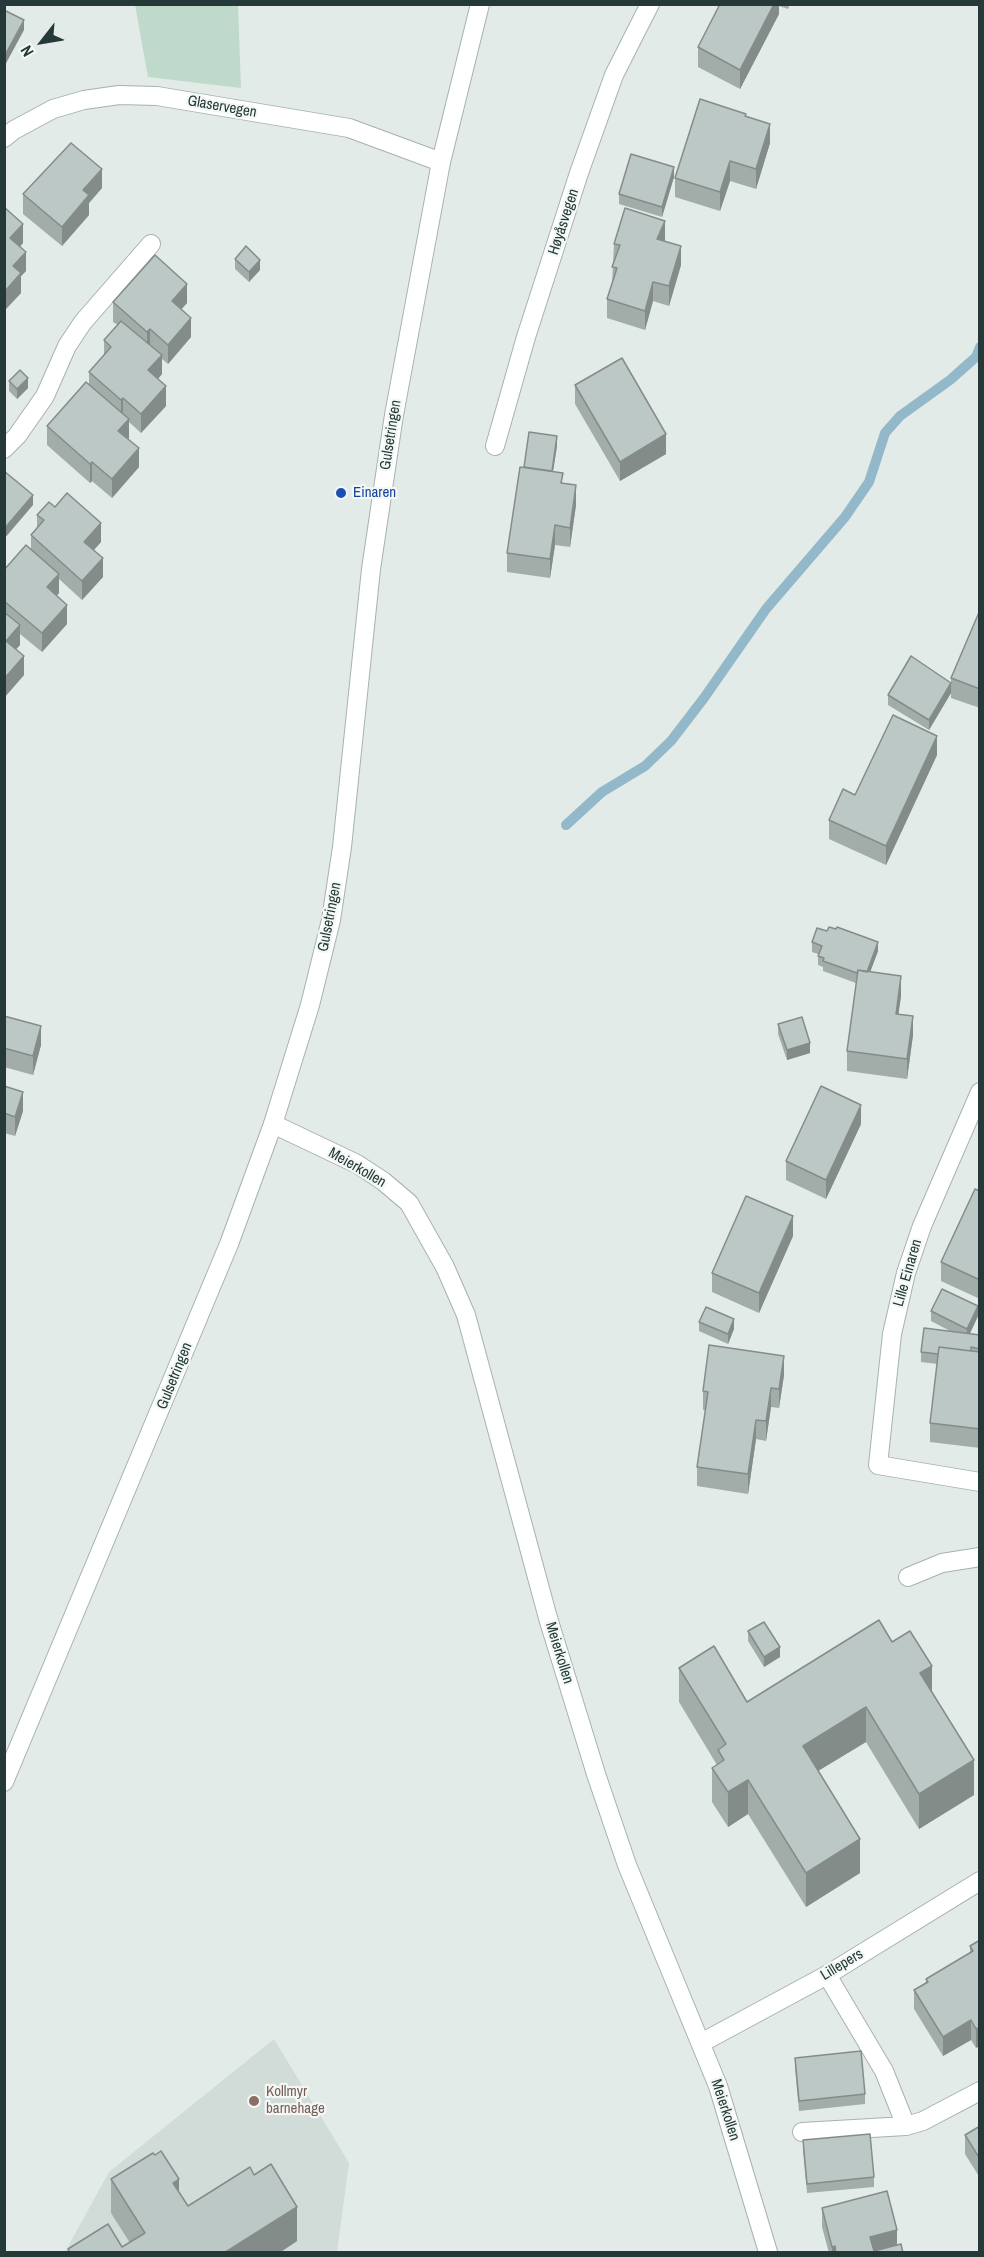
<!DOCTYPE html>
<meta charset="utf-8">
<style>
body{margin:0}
#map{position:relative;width:984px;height:2257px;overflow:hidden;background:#e3ebe9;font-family:"Archivo Narrow",sans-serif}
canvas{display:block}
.frame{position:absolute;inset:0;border:6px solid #253a38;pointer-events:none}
.north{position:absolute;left:12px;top:12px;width:60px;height:60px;-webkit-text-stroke:4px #f3f8f6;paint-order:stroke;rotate:239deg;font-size:16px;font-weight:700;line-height:24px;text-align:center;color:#253a38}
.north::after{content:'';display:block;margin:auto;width:21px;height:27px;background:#253a38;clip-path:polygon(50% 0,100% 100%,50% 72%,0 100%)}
</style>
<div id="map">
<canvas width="984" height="2257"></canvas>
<div class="frame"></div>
<div class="north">N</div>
</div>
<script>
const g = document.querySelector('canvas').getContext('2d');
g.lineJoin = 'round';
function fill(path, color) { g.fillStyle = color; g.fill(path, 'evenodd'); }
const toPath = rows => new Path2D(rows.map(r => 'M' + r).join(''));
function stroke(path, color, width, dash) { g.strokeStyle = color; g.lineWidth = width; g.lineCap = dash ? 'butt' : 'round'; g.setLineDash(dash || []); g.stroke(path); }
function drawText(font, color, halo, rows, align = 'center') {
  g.font = font + ' "Archivo Narrow",sans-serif'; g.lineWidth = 4.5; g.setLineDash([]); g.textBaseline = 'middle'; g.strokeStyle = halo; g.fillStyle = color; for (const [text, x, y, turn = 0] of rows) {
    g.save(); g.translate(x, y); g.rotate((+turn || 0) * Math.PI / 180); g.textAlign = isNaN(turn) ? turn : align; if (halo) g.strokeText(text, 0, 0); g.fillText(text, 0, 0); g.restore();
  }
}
fill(toPath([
 [274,2039,349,2163,337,2252,65,2252,109,2172]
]), '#d1dbd8');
fill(toPath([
 [135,5,238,5,241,88,148,77]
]), '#bfdaca');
stroke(toPath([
 [566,825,602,792,645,766,671,741,704,698,766,609,845,517,869,482,885,433,900,416,950,380,976,357,980,347]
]), '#92b8c9', 10);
const service = toPath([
 [908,1577,942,1563,980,1557],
 [827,1975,884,2071,906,2126],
 [802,2132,906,2126,923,2121,980,2091]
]);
const minor = toPath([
 [4,138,14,130,53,109,84,100,119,95,157,96,349,128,441,162],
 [495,446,526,337,579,173,614,75,650,4],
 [4,449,17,436,45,396,67,346,83,322,151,244],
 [980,1092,922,1226,906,1273,892,1334,878,1465,980,1482],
 [273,1124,357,1164,383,1181,409,1203,445,1267,466,1315,548,1618,596,1774,627,1865,718,2086,768,2252],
 [701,2043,827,1975,980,1881]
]);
const tertiary = toPath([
 [4,1782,229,1244,273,1124,310,1005,331,920,342,847,371,569,394,415,441,162,480,4]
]);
stroke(service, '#a6b2b0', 20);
stroke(minor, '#a6b2b0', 20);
stroke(tertiary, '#a6b2b0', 20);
stroke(service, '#fff', 18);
stroke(minor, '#fff', 18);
stroke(tertiary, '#fff', 18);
fill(toPath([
 [720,4,790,4,788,9,779,6,779,14,740,89,698,67,698,47],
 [770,143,756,189,730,181,720,211,675,197,675,178],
 [674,177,662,217,619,204,619,194],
 [102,188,89,203,89,215,62,246,23,214,23,194],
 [4,207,23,243,20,247,26,271,21,276,21,293,6,309,4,308],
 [664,241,681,265,669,306,653,301,645,330,607,318,607,299,612,284,614,244],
 [235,259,260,270,249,282,235,269],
 [113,302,187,303,181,309,191,337,168,364,162,359,162,374,158,379,166,406,141,433,129,422,129,438,128,439,139,467,112,498,92,481,90,483,47,445,47,426,89,384,89,372,104,355,104,340,118,325,113,322],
 [9,381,28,388,17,399,9,391],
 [575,385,666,454,620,481,575,404],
 [557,446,553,472,563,483,576,505,570,547,555,545,550,578,507,572,507,553,524,467],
 [55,507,101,542,94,550,103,577,82,600,59,579,59,593,56,596,67,624,42,652,20,634,20,645,16,649,24,675,4,698,4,570,31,549,31,535,37,527,37,515],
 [980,610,980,708,951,698,951,678],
 [951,693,929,730,888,705,888,695],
 [937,755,886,865,829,839,829,820,855,795],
 [812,942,878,951,870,972,901,996,898,1014,913,1035,907,1079,847,1071,847,1051,856,983,823,971,823,967,818,965,818,954,812,952],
 [4,1016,41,1045,33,1075,4,1067],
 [778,1024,810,1053,787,1060,778,1034],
 [4,1086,23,1111,15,1136,4,1133],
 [861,1124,826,1199,786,1180,786,1161],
 [980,1191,980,1299,941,1281,941,1262],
 [793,1236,759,1313,712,1292,712,1273],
 [931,1311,978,1316,970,1334,980,1335,980,1448,930,1442,930,1423,937,1364,921,1362,921,1352,952,1332,931,1321],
 [699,1322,734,1329,728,1344,699,1331],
 [784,1375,779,1408,771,1407,766,1441,756,1439,748,1494,697,1486,697,1467,706,1410,703,1410,703,1391],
 [748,1631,780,1657,764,1667,748,1641],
 [892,1642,932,1692,974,1795,919,1829,866,1742,818,1771,860,1873,806,1907,748,1814,728,1827,712,1802,712,1768,717,1765,679,1702,679,1668,747,1702],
 [980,1940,976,2048,971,2040,943,2056,914,2009,914,1990,926,1982,926,1979,970,1953,970,1946],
 [795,2058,865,2094,865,2104,799,2111,795,2068],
 [980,2126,980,2178,965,2154,965,2135],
 [803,2140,874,2177,874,2187,807,2193,803,2150],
 [111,2179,179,2193,188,2206,297,2241,279,2253,68,2253,68,2249,122,2247,130,2243,111,2213],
 [822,2208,897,2245,903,2253,829,2253,822,2227]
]), '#a2aca9');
fill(toPath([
 [774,4,779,4,779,14,740,89,740,70],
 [24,20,24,30,4,67,4,57],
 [770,124,770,143,756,189,756,169],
 [730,161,730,181,720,211,720,192],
 [674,167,674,177,662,217,662,207],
 [102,169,102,188,89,203,89,215,62,246,62,227,83,190],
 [665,221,665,240,657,258,657,239],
 [23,224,23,243,10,257,10,238],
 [681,246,681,265,669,306,669,286],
 [26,252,26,271,21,276,21,293,6,309,6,290,13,266],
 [260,260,260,270,249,282,249,272],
 [653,282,653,301,645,330,645,311],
 [187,284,187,303,172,320,172,301],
 [191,318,191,337,168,364,168,345],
 [150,329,150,348,147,351,147,332],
 [162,355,162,374,148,390,148,370],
 [28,378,28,388,17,399,17,389],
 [166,386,166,406,141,433,141,414],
 [123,398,123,417,121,419,121,400],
 [129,419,129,438,118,450,118,431],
 [666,434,666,454,620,481,620,462],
 [557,436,557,446,551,484,551,474],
 [139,448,139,467,112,498,112,479],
 [92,462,92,481,90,483,90,464],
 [576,485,576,505,570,547,570,528],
 [33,495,33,505,4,539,4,529],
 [101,523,101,542,84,561,84,542],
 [555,525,555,545,550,578,550,559],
 [103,558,103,577,82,600,82,581],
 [59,574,59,593,47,607,47,587],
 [67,605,67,624,42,652,42,633],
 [20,625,20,645,6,660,6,641],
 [24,656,24,675,4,698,4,679],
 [951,683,951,693,929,730,929,720],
 [937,736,937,755,886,865,886,846],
 [878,942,878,951,865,986,865,976],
 [901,976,901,996,896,1033,896,1014],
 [913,1016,913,1035,907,1079,907,1059],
 [41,1026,41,1045,33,1075,33,1056],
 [810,1043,810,1053,787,1060,787,1050],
 [23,1092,23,1111,15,1136,15,1117],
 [861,1105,861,1124,826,1199,826,1180],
 [793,1216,793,1236,759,1313,759,1293],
 [978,1306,978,1316,967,1339,967,1329],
 [734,1319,734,1329,728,1344,728,1334],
 [784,1356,784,1375,779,1408,779,1389],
 [771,1388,771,1407,766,1441,766,1421],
 [756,1420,756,1439,748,1494,748,1474],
 [780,1647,780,1657,764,1667,764,1657],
 [932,1666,932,1701,920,1673],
 [866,1707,866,1742,803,1780,803,1746],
 [974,1760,974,1795,919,1829,919,1794],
 [748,1780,748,1814,728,1827,728,1792],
 [860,1839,860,1873,806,1907,806,1873],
 [971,2020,971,2040,943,2056,943,2037],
 [980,2027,980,2046,976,2048,976,2029],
 [179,2179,179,2214,173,2183],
 [297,2207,297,2241,279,2253,224,2253],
 [897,2230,897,2249,870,2253,870,2237],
 [835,2246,835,2253,832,2253,832,2247]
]), '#848c8a');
const building = toPath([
 [720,4,774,4,740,70,698,47,720,4],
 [4,10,24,20,4,57,4,10],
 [700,99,746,114,745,116,770,124,756,169,730,161,720,192,675,178,700,99],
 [71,143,102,169,83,190,89,195,62,227,23,194,71,143],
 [631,154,674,167,662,207,619,194,631,154],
 [4,207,23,224,10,238,26,252,13,266,21,273,6,290,4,288,4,207],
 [625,208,665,221,657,239,681,246,669,286,653,282,645,311,607,299,617,268,612,267,620,245,614,244,625,208],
 [246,246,260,260,249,272,235,259,246,246],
 [155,255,187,284,172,301,191,318,168,345,150,329,147,332,113,302,155,255],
 [121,321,162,355,148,370,166,386,141,414,123,398,121,400,89,372,111,347,104,340,121,321],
 [622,358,666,434,620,462,575,385,622,358],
 [20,370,28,378,17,389,9,381,20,370],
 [86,382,129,419,118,431,139,448,112,479,92,462,90,464,47,426,86,382],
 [529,432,557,436,552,471,524,467,529,432],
 [520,467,563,473,561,483,576,485,570,528,555,525,550,559,507,553,520,467],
 [4,471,33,495,4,529,4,471],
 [67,493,101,523,84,542,103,558,82,581,31,535,44,520,37,515,49,502,55,507,67,493],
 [26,545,59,574,47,587,67,605,42,633,4,601,4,570,26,545],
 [980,610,980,689,951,678,980,610],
 [4,612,20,625,6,641,24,656,4,679,4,612],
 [911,656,951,683,929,720,888,695,911,656],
 [893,715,937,736,886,846,829,820,843,789,855,795,893,715],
 [829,927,836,929,837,927,878,942,867,972,858,970,857,973,823,961,824,958,818,956,822,946,812,942,817,928,827,931,829,927],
 [858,970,901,976,896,1014,913,1016,907,1059,847,1051,858,970],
 [4,1016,41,1026,33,1056,4,1048,4,1016],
 [802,1017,810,1043,787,1050,778,1024,802,1017],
 [4,1086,23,1092,15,1117,4,1113,4,1086],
 [821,1086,861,1105,826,1180,786,1161,821,1086],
 [975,1189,980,1191,980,1280,941,1262,975,1189],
 [746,1196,793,1216,759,1293,712,1273,746,1196],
 [942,1289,978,1306,967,1329,931,1311,942,1289],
 [706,1307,734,1319,728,1334,699,1322,706,1307],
 [924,1328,980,1335,980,1349,971,1347,971,1351,939,1347,938,1354,921,1352,924,1328],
 [709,1345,784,1356,779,1389,771,1388,766,1421,756,1420,748,1474,697,1467,708,1392,703,1391,709,1345],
 [939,1347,980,1352,980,1429,930,1423,939,1347],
 [879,1620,892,1642,910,1631,932,1666,920,1673,974,1760,919,1794,866,1707,803,1746,860,1839,806,1873,748,1780,728,1792,712,1768,724,1760,718,1750,726,1744,679,1668,714,1646,747,1702,879,1620],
 [764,1622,780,1647,764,1657,748,1631,764,1622],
 [980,1940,980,2027,976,2029,971,2020,943,2037,914,1990,928,1982,926,1979,973,1951,970,1946,980,1940],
 [861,2051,865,2094,799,2101,795,2058,861,2051],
 [980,2126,980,2159,965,2135,980,2126],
 [870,2134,874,2177,807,2184,803,2140,870,2134],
 [161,2151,179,2179,173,2183,188,2206,250,2167,254,2175,271,2164,297,2207,224,2253,70,2253,68,2249,108,2224,122,2247,145,2233,111,2179,153,2153,155,2155,161,2151],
 [887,2191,897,2230,870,2237,874,2251,901,2244,903,2253,836,2253,835,2246,832,2247,822,2208,887,2191]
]);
fill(building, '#bcc8c5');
stroke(building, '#848c8a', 1.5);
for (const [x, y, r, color] of [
 [341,493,6,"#1a4fb4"],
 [254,2101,6,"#8d6e63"]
]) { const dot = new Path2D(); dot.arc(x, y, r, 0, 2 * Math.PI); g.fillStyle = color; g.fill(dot); stroke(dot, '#f3f8f6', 2); }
drawText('15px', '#253a38', '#f3f8f6', [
 ["Glaservegen",222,107,10],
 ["Høyåsvegen",564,222,-72],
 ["Gulsetringen",391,435,-81],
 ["Gulsetringen",330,917,-79],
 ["Meierkollen",357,1168,30],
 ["Lille Einaren",908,1273,-74],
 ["Gulsetringen",175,1376,-68],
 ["Meierkollen",559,1653,73],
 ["Lillepers",842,1965,-31],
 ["Meierkollen",725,2110,72]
]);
drawText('15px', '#164399', '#f3f8f6', [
 ["Einaren",353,493]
], 'left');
drawText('15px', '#785e54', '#f3f8f6', [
 ["Kollmyr",266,2092],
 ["barnehage",266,2109]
], 'left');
</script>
